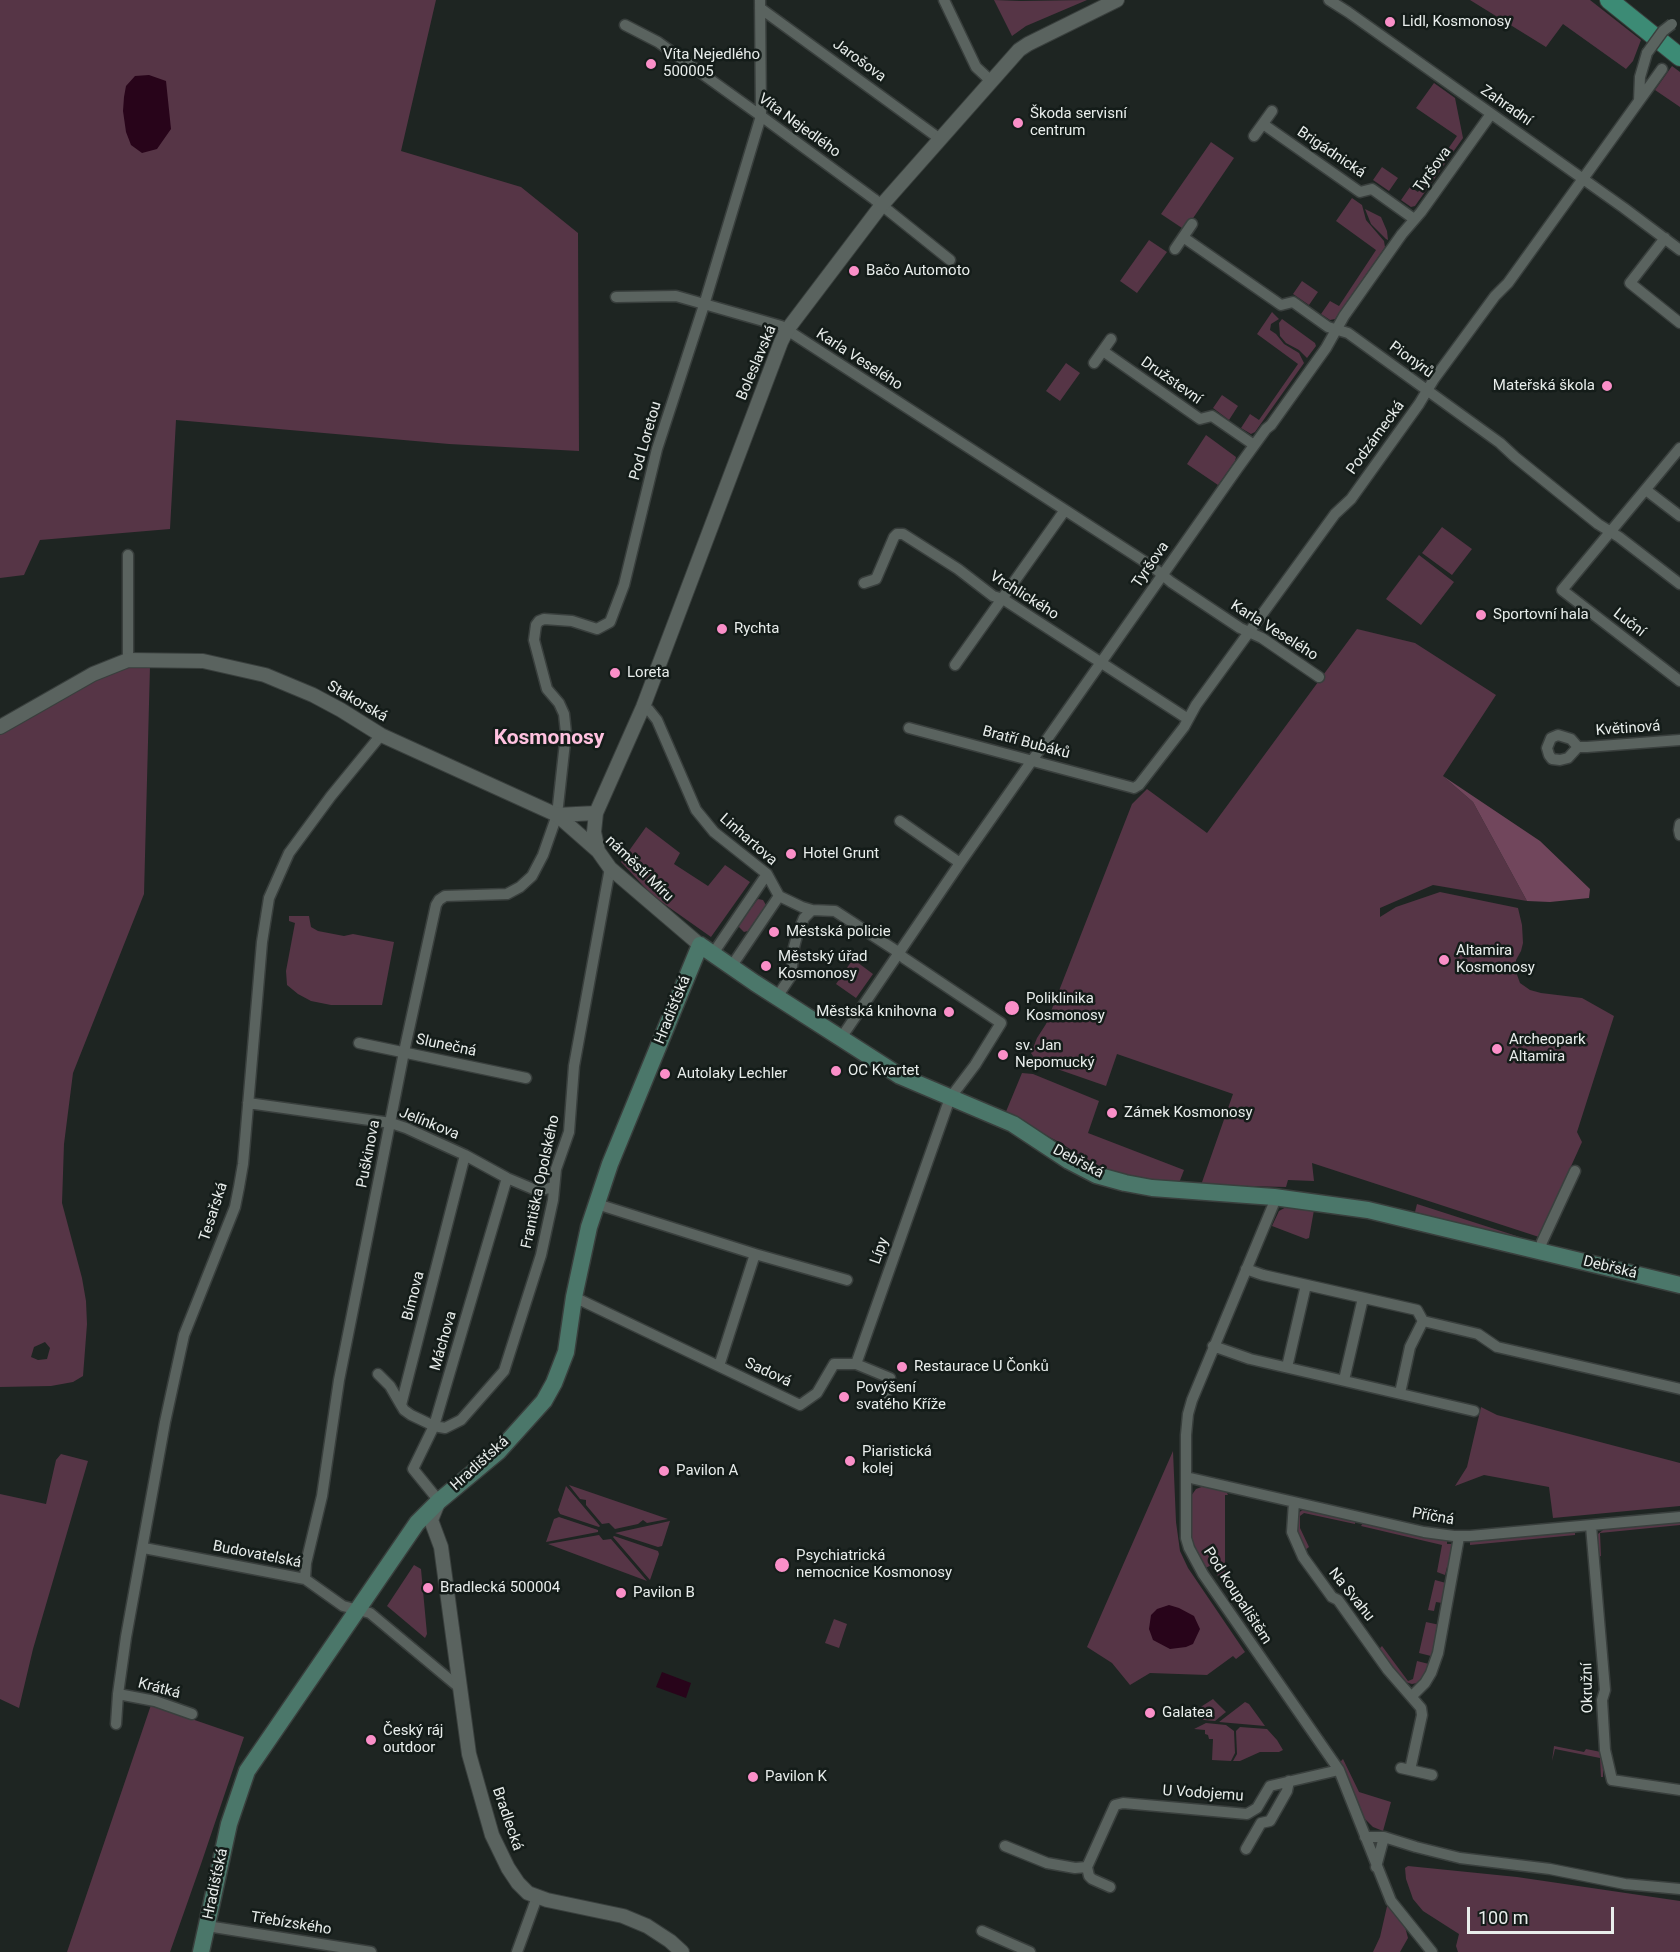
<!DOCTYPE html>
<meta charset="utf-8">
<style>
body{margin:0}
#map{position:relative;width:1680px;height:1952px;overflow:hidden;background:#1e2522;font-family:Roboto,sans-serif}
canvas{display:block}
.scale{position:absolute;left:1467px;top:1907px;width:147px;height:27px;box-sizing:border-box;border:3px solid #e8edeb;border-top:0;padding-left:8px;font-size:18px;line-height:21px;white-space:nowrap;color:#e8edeb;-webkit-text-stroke:4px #141c19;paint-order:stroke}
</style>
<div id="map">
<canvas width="1680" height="1952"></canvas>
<div class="scale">100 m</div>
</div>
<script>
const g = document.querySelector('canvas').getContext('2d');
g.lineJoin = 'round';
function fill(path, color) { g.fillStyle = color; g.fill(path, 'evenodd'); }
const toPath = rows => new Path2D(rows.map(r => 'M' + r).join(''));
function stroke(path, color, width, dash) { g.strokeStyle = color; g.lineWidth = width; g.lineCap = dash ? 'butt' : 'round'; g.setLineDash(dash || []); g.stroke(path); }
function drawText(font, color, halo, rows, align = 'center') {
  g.font = font + ' Roboto,sans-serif'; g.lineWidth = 5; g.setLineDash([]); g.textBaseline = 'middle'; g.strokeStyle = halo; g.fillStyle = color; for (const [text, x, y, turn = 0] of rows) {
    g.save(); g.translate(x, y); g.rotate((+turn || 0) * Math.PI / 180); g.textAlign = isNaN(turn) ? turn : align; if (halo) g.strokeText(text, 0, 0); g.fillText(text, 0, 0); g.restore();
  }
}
fill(toPath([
 [0,0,436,0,401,151,521,187,578,233,579,451,449,444,176,420,170,529,40,540,24,575,0,578],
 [994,0,1021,1,1087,0,1026,26,1012,36],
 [1470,0,1590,0,1641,40,1633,61,1626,69,1563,24,1546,47],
 [1672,66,1680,72,1680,107,1655,90],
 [1434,83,1455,98,1463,138,1415,206,1411,207,1401,200,1410,187,1418,192,1457,136,1416,108],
 [1211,142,1234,158,1185,230,1161,214],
 [1382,167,1398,178,1389,191,1373,180],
 [1352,198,1362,205,1366,220,1384,241,1385,247,1335,319,1330,320,1321,314,1330,301,1339,306,1376,250,1336,221],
 [1365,209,1381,217,1387,231,1388,240,1386,239,1371,224],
 [1149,240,1167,252,1137,293,1120,281],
 [1302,281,1318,292,1309,305,1293,294],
 [1272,312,1279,319,1271,324,1270,330,1276,334,1284,344,1299,353,1304,363,1255,432,1251,434,1241,428,1250,414,1259,420,1298,364,1257,334],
 [1282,319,1315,343,1316,346,1307,358,1299,350,1286,343,1280,336,1279,323],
 [1066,363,1080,373,1060,401,1046,391],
 [1222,395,1238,406,1229,420,1213,408],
 [1206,435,1236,457,1235,461,1218,485,1187,464],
 [1442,527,1472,549,1452,575,1422,553],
 [1419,555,1454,582,1421,625,1386,599],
 [1357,629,1415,643,1496,695,1443,776,1473,802,1527,901,1433,885,1380,908,1380,917,1396,907,1440,892,1518,908,1522,925,1523,943,1521,951,1516,960,1516,972,1520,983,1530,990,1541,993,1582,998,1614,1016,1577,1132,1582,1142,1539,1237,1312,1163,1314,1181,1288,1180,1286,1187,1201,1185,1233,1094,1117,1054,1106,1086,1037,1062,1031,1053,1037,1038,1046,1024,1132,804,1147,789,1207,833],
 [128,662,150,666,144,894,73,1073,64,1144,62,1203,82,1278,86,1301,87,1324,83,1376,73,1382,51,1386,0,1387,0,732],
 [45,1342,50,1348,47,1359,38,1360,31,1357,34,1347],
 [646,827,680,853,674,864,708,886,725,865,750,882,711,937,653,896,621,862],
 [758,899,763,900,766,905,748,931,744,932,739,927,739,924],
 [289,916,309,916,311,927,318,931,344,936,353,934,394,942,382,1005,331,1005,311,1001,298,994,287,985,286,971,295,923,289,921],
 [853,959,873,974,856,998,836,984],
 [1022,1073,1033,1074,1099,1101,1088,1133,1184,1170,1179,1183,1143,1182,1105,1171,1059,1142,1005,1114],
 [1417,1204,1529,1240,1529,1241,1482,1231,1415,1212],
 [1288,1206,1314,1210,1309,1238,1306,1239,1272,1226,1279,1211],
 [1481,1407,1497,1415,1680,1463,1680,1506,1553,1518,1549,1487,1484,1475,1455,1486,1467,1467],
 [1173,1451,1176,1522,1180,1551,1188,1568,1245,1652,1236,1659,1233,1656,1207,1675,1150,1673,1130,1685,1112,1663,1087,1647],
 [61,1454,88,1461,33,1649,19,1708,0,1699,0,1494,46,1504,56,1460],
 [569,1485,668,1519,647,1523,643,1520,638,1524,615,1529,609,1523,602,1524,586,1505,586,1500,580,1499],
 [566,1486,600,1526,599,1527,560,1514,558,1510],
 [1204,1486,1226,1491,1228,1495,1225,1495,1225,1587,1211,1565,1206,1568,1192,1541,1191,1496,1196,1489],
 [1304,1509,1355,1521,1355,1524,1304,1513,1300,1516,1300,1528,1309,1547,1304,1551,1296,1530,1298,1513],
 [559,1517,598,1530,598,1532,546,1542,554,1519],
 [670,1521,662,1546,658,1547,615,1533],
 [1680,1522,1680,1525,1600,1533,1601,1556,1598,1557,1596,1540,1598,1534,1603,1530],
 [1363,1523,1425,1537,1447,1540,1447,1544,1452,1544,1450,1568,1447,1567,1445,1575,1437,1572,1442,1545,1361,1526],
 [1575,1532,1575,1535,1470,1545,1470,1542],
 [599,1535,603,1540,611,1539,647,1581,548,1544],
 [614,1536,658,1551,659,1554,650,1580,613,1537],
 [414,1565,421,1569,427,1634,425,1638,387,1606],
 [1435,1580,1446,1583,1442,1603,1436,1602,1434,1611,1428,1610],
 [834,1619,847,1624,839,1648,825,1643],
 [1426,1622,1440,1625,1435,1653,1431,1656,1419,1653],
 [1382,1646,1408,1681,1413,1679,1417,1661,1429,1664,1428,1669,1422,1679,1417,1683,1412,1684,1405,1682,1400,1678,1379,1649],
 [1213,1699,1226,1712,1215,1721,1204,1720,1196,1714,1196,1710],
 [1245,1702,1249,1704,1265,1726,1219,1722],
 [151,1705,244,1737,201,1864,170,1952,67,1952],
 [1206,1723,1226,1725,1234,1731,1235,1753,1231,1761,1212,1760,1213,1739,1209,1739,1208,1735,1205,1734,1205,1730,1194,1729],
 [1240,1727,1267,1729,1277,1740,1283,1750,1279,1752,1260,1752,1240,1761,1233,1761,1237,1754,1236,1731],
 [1554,1746,1584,1752,1586,1749,1601,1752,1603,1756,1603,1777,1601,1777,1600,1758,1555,1749,1552,1761],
 [1343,1759,1359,1792,1391,1802,1383,1831,1373,1827,1364,1818,1340,1762],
 [1408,1866,1517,1877,1680,1901,1680,1952,1458,1952,1456,1946,1459,1934,1423,1911,1413,1899,1406,1879,1405,1868],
 [1388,1902,1404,1923,1408,1938,1400,1952,1373,1952,1380,1937]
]), '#563546');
fill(toPath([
 [1443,776,1540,841,1590,889,1589,898,1550,902,1527,901,1473,802]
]), '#71465c');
fill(toPath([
 [149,75,166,81,171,129,157,149,142,153,131,145,126,132,123,111,124,97,126,86,135,76],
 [1169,1605,1179,1608,1194,1616,1200,1629,1193,1644,1186,1647,1170,1649,1153,1640,1149,1629,1151,1615,1157,1609],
 [662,1672,691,1683,686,1698,656,1687]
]), '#28041a');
const minor = toPath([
 [944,0,976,67,991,81],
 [1329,0,1348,12,1624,208,1680,250],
 [760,8,940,139],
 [625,25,658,42,761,116,874,199,950,260],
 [1639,101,1662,69],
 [1263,124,1360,192,1372,189,1414,219],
 [1254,136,1272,111],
 [1183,237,1281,305,1293,302,1328,327,1348,333,1500,443,1515,457,1598,524,1619,537,1680,584],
 [1665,238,1630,283,1680,323],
 [1175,249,1192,224],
 [616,297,676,296,781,326,1153,567,1171,582,1240,628,1262,638,1319,677],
 [1103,351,1200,419,1212,416,1254,445],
 [1094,363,1111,339],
 [1680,448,1562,590,1680,681],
 [1646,490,1680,516],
 [128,555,128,660],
 [864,583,876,579,894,537,897,534,903,534,958,569,993,596,1003,599,1188,719],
 [955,665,1065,510],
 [643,707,649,710,657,720,696,810,714,832,767,874,779,896,802,907,812,910,835,911,895,950,904,958,1001,1023,975,1065,950,1098,856,1364],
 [909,728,1134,788,1139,785,1184,727,1196,705,1335,514,1351,499,1419,404,1434,379,1495,296,1508,283,1639,101,1640,77,1647,53],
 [1578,747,1568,758,1560,760,1552,759,1549,755,1547,748,1551,738,1558,735,1571,739,1578,747,1587,747,1680,740],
 [900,821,960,863],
 [1680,824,1679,830,1680,835],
 [712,955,767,874],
 [731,967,779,896],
 [777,997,791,976,794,947,798,932,804,918,812,910],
 [841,1038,960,863,1237,469,1266,429,1271,425,1326,348,1344,316,1402,234,1421,212,1491,114],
 [359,1043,526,1078],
 [248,1103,391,1123,406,1128,465,1155,507,1178,538,1191,553,1187],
 [465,1155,401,1405,404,1410,411,1415,434,1426,445,1428,461,1420,504,1371,541,1255,553,1200,556,1169,569,1132,574,1066,610,868],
 [1274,1197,1274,1203,1192,1400,1188,1414,1186,1435,1186,1538,1189,1548,1203,1574,1339,1770,1391,1901,1432,1952],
 [597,1204,755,1254,847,1280],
 [1540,1251,1542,1242,1575,1171],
 [1246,1269,1263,1275,1417,1310,1423,1321,1478,1334,1497,1347,1680,1389],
 [574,1297,800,1405,817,1393,834,1364,856,1364,890,1378,886,1394],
 [1213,1346,1250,1359,1474,1411],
 [719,1366,755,1254],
 [1287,1367,1306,1285],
 [378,1374,390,1386,401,1405],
 [1344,1380,1363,1298],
 [1400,1393,1410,1347,1423,1321],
 [1186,1477,1424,1532,1454,1536,1470,1536,1680,1517],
 [439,1501,413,1469,434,1426,507,1178],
 [1294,1502,1292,1532,1303,1557,1332,1597,1338,1600,1388,1670,1421,1708,1422,1715,1410,1770,1401,1768],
 [1591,1526,1605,1690,1602,1700,1605,1750,1612,1780,1680,1790],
 [144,1548,305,1579,343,1606,370,1613,461,1689],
 [305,1579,306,1563,322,1496,339,1380,404,1052,436,905,439,900,445,896,507,894,520,887,532,876,543,855,557,815,566,733,564,714,559,703,547,689,534,640,536,625,539,621,544,619,572,621,597,629,610,622,624,585,657,449,704,305,761,116,760,0],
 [118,1694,155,1701,192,1714],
 [1412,1696,1425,1683,1431,1673,1438,1653,1459,1537],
 [116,1724,118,1694,126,1637,165,1422,184,1335,235,1207,239,1187,243,1164,262,942,269,898,289,853,331,796,381,735],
 [1410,1770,1432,1775],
 [1365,1837,1384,1837,1416,1847,1460,1858,1550,1869,1625,1884,1680,1889],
 [1005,1846,1047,1863,1075,1868,1087,1867],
 [1246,1849,1261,1823,1270,1821,1287,1791,1289,1781],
 [1376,1867,1384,1837],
 [1110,1887,1092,1879,1089,1876,1087,1867,1115,1805,1123,1803,1247,1814,1257,1808,1270,1786,1339,1770],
 [207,1926,371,1952],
 [982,1931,1030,1952],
 [517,1952,537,1897]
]);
const tertiary = toPath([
 [0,727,93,674,128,660,203,661,265,675,313,695,341,710,381,735,557,815,598,851,610,868,700,945],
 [557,815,596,813],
 [598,851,594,832,596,813,643,707,781,342,787,330,881,206,1019,50,1028,44,1117,0],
 [438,1503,431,1520,441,1547,469,1754,492,1835,508,1868,518,1883,528,1893,547,1900,623,1916,647,1926,670,1941,682,1952]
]);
const secondary = toPath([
 [201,1952,229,1824,247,1771,417,1523,439,1501,499,1451,544,1401,554,1383,566,1352,574,1297,589,1227,610,1164,700,945,755,983,900,1076,1013,1124,1069,1161,1096,1175,1125,1183,1152,1188,1274,1197,1368,1210,1680,1285]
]);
const primary = toPath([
 [1609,0,1680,57]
]);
stroke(minor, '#393f3d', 13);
stroke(tertiary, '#393f3d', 16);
stroke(secondary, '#393f3d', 19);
stroke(primary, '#393f3d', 20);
stroke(minor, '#5a635f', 10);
stroke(tertiary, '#5a635f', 14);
stroke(secondary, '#4b776a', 16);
stroke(primary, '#3c8b75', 18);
const minorBridge = toPath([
 [1647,53,1663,31,1672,24]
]);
stroke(minorBridge, '#393f3d', 13, []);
stroke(minorBridge, '#5a635f', 10);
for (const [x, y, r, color] of [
 [1390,22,6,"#fa8fc8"],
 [651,64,6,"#fa8fc8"],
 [1018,123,6,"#fa8fc8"],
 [854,271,6,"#fa8fc8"],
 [1607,386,6,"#fa8fc8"],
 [1481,615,6,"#fa8fc8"],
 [722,629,6,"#fa8fc8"],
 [615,673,6,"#fa8fc8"],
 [791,854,6,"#fa8fc8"],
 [774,932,6,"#fa8fc8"],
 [1444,960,6,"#fa8fc8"],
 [766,966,6,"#fa8fc8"],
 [1012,1008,8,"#fa8fc8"],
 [949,1012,6,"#fa8fc8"],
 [1497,1049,6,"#fa8fc8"],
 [1003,1055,6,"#fa8fc8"],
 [836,1071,6,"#fa8fc8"],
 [665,1074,6,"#fa8fc8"],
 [1112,1113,6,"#fa8fc8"],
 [902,1367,6,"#fa8fc8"],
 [844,1397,6,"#fa8fc8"],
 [850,1461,6,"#fa8fc8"],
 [664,1471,6,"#fa8fc8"],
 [782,1565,8,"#fa8fc8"],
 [428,1588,6,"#fa8fc8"],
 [621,1593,6,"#fa8fc8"],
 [1150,1713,6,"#fa8fc8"],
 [371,1740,6,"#fa8fc8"],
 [753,1777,6,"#fa8fc8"]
]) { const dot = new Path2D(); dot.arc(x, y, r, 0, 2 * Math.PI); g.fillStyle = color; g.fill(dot); stroke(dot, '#141c19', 2); }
drawText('15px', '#e8edeb', '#141c19', [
 ["Lidl, Kosmonosy",1402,22],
 ["Víta Nejedlého",663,55],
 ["500005",663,72],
 ["Škoda servisní",1030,114],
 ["centrum",1030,131],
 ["Bačo Automoto",866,271],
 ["Mateřská škola",1595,386,"right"],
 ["Sportovní hala",1493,615],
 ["Rychta",734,629],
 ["Loreta",627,673],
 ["Hotel Grunt",803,854],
 ["Městská policie",786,932],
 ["Altamira",1456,951],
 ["Kosmonosy",1456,968],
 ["Městský úřad",778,957],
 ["Kosmonosy",778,974],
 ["Poliklinika",1026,999],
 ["Kosmonosy",1026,1016],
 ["Městská knihovna",937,1012,"right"],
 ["Archeopark",1509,1040],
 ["Altamira",1509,1057],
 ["sv. Jan",1015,1046],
 ["Nepomucký",1015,1063],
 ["OC Kvartet",848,1071],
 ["Autolaky Lechler",677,1074],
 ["Zámek Kosmonosy",1124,1113],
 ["Restaurace U Čonků",914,1367],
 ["Povýšení",856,1388],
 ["svatého Kříže",856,1405],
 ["Piaristická",862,1452],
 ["kolej",862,1469],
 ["Pavilon A",676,1471],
 ["Psychiatrická",796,1556],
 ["nemocnice Kosmonosy",796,1573],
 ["Bradlecká 500004",440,1588],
 ["Pavilon B",633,1593],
 ["Galatea",1162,1713],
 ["Český ráj",383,1731],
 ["outdoor",383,1748],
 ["Pavilon K",765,1777]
], 'left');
drawText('15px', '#e8edeb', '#141c19', [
 ["Jarošova",859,61,36],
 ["Zahradní",1506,106,35],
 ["Víta Nejedlého",799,126,36],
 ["Brigádnická",1331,153,34],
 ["Tyršova",1433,170,-54],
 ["Karla Veselého",859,360,33],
 ["Pionýrů",1411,360,36],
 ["Boleslavská",757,363,-67],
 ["Družstevní",1171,381,35],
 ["Podzámecká",1376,438,-54],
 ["Pod Loretou",646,441,-74],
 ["Tyršova",1151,565,-55],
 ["Vrchlického",1024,596,32],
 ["Luční",1629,623,38],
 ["Karla Veselého",1274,631,32],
 ["Stakorská",357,702,30],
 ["Květinová",1628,729,-4],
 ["Bratří Bubáků",1026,743,15],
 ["Linhartova",748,840,41],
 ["náměstí Míru",639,869,44],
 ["Hradišťská",673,1010,-68],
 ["Slunečná",446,1046,12],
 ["Jelínkova",429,1124,22],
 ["Puškinova",369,1154,-79],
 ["Debřská",1078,1162,28],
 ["Františka Opolského",541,1182,-78],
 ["Tesařská",214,1212,-72],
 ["Lípy",880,1251,-71],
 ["Debřská",1610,1268,14],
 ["Bímova",414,1296,-76],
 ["Máchova",444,1341,-74],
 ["Sadová",768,1373,25],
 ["Hradišťská",480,1464,-42],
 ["Příčná",1433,1517,10],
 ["Budovatelská",257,1555,11],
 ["Na Svahu",1351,1595,51],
 ["Pod koupalištěm",1237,1596,57],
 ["Okružní",1588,1688,-91],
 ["Krátká",159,1689,15],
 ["U Vodojemu",1203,1794,4],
 ["Bradlecká",507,1819,71],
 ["Hradišťská",216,1884,-78],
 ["Třebízského",291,1924,9]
]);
drawText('bold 21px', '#ffc1df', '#141c19', [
 ["Kosmonosy",549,739]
]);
</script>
